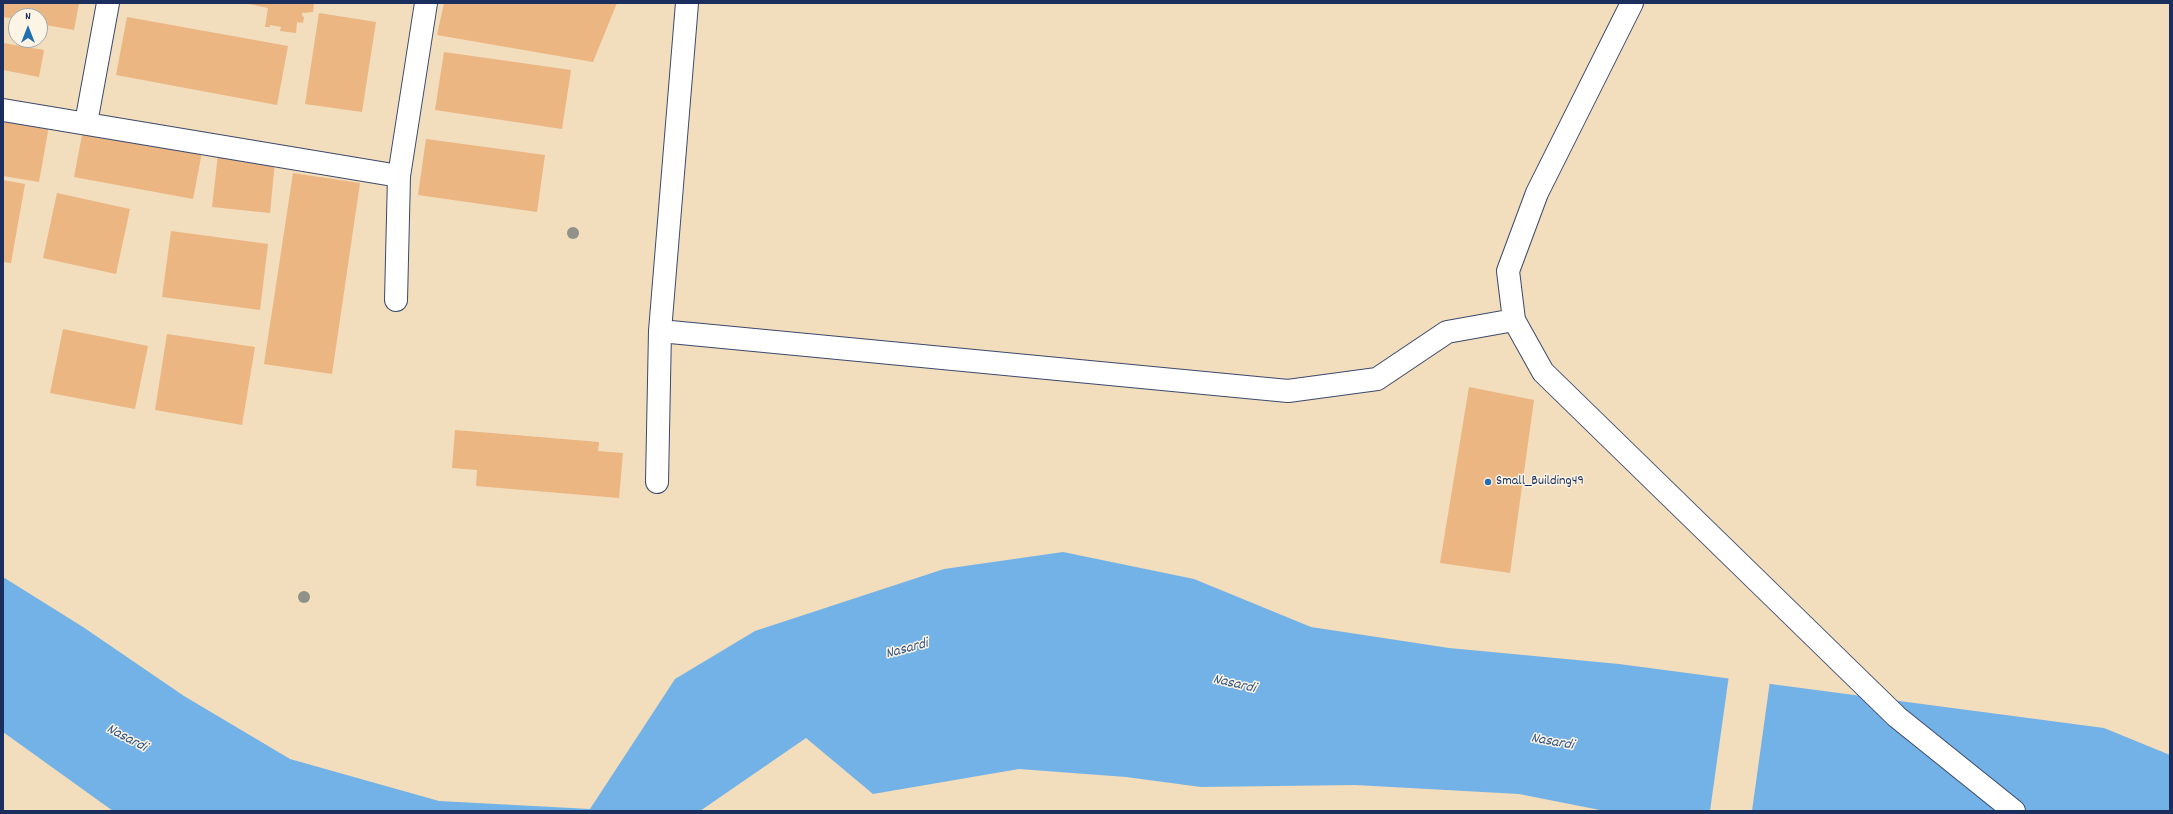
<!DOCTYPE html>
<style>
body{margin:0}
#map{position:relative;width:2173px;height:814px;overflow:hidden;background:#f2ddbd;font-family:Dekko,sans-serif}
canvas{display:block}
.frame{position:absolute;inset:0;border:4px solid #1b2f5e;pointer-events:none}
.north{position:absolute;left:8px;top:8px;width:40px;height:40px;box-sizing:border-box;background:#fcf5e5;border:1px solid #a2a6af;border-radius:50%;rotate:0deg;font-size:11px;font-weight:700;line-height:16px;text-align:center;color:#1b2f5e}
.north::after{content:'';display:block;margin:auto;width:14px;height:18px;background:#1f6fb2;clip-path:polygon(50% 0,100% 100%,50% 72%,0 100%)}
</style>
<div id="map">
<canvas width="2173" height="814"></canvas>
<div class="frame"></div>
<div class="north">N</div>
</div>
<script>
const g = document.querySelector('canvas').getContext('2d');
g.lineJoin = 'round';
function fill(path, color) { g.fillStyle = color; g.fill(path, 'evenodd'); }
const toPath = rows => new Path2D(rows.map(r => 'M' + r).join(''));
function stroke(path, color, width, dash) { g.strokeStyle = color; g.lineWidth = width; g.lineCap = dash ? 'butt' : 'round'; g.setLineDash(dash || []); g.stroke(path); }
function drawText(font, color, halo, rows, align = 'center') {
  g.font = font + ' Dekko,sans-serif'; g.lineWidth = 3; g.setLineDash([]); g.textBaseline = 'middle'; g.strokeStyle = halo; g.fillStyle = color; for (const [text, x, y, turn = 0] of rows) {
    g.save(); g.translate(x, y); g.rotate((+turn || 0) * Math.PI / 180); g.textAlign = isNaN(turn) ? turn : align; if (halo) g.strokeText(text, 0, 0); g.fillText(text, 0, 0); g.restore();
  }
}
fill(toPath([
 [1063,552,1194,579,1311,627,1449,648,1619,664,2104,728,2170,755,2170,811,1605,811,1519,794,1355,785,1201,787,1126,777,1019,769,873,794,806,738,700,811,113,811,3,732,3,577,83,627,184,696,290,759,439,801,590,809,675,679,755,631,944,569]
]), '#73b2e7');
fill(toPath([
 [1729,675,1770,681,1752,811,1710,811]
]), '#f2ddbd');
fill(toPath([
 [3,3,79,3,74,30,40,24,40,16,16,16,16,19,3,17],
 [244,3,314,3,313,12,302,13,302,16,304,17,303,23,297,22,296,33,280,31,281,27,270,25,270,27,265,27,268,8],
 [444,3,617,3,593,62,437,35],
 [319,13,376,22,362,112,305,104],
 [127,17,288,46,277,105,116,75],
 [3,43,44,50,39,77,3,70],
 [444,52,571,70,562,129,435,110],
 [3,117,49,126,39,182,3,176],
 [83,130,202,152,193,199,74,177],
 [426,139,545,155,537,212,418,195],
 [218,155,275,161,270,213,212,207],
 [293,173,360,183,332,374,264,364],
 [3,180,25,184,11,263,3,262],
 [57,193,130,209,116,274,43,258],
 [171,231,268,244,260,310,162,297],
 [63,329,148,346,135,409,50,393],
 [167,334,255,347,242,425,155,410],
 [1469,387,1534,400,1510,573,1440,563],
 [455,430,599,442,598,451,623,453,619,498,476,486,477,470,452,468]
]), '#ebb682');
const minor = toPath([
 [1632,3,1537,193,1508,271,1514,320,1543,372,1897,717,2014,811],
 [3,110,399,176],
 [86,123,108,3],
 [396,300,399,176,426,3],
 [660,331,1288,391,1377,379,1447,332,1514,320],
 [657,482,660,331,687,3]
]);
stroke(minor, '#3b496c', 24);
stroke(minor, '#fff', 22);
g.fillStyle = '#90928a';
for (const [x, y] of [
 [573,233],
 [304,597]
]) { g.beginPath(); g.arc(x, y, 6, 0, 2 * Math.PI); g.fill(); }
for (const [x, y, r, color] of [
 [1488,482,4,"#1f6fb2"]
]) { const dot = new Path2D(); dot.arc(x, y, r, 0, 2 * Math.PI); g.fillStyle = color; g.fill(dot); stroke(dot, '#fcf5e5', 1.5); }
drawText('14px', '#1b2f5e', '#fcf5e5', [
 ["Small_Building49",1496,482]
], 'left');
drawText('italic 15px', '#355687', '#fcf5e5', [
 ["Nasardi",907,650,-15],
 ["Nasardi",1234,685,13],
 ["Nasardi",126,739,28],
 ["Nasardi",1552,743,10]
]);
</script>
